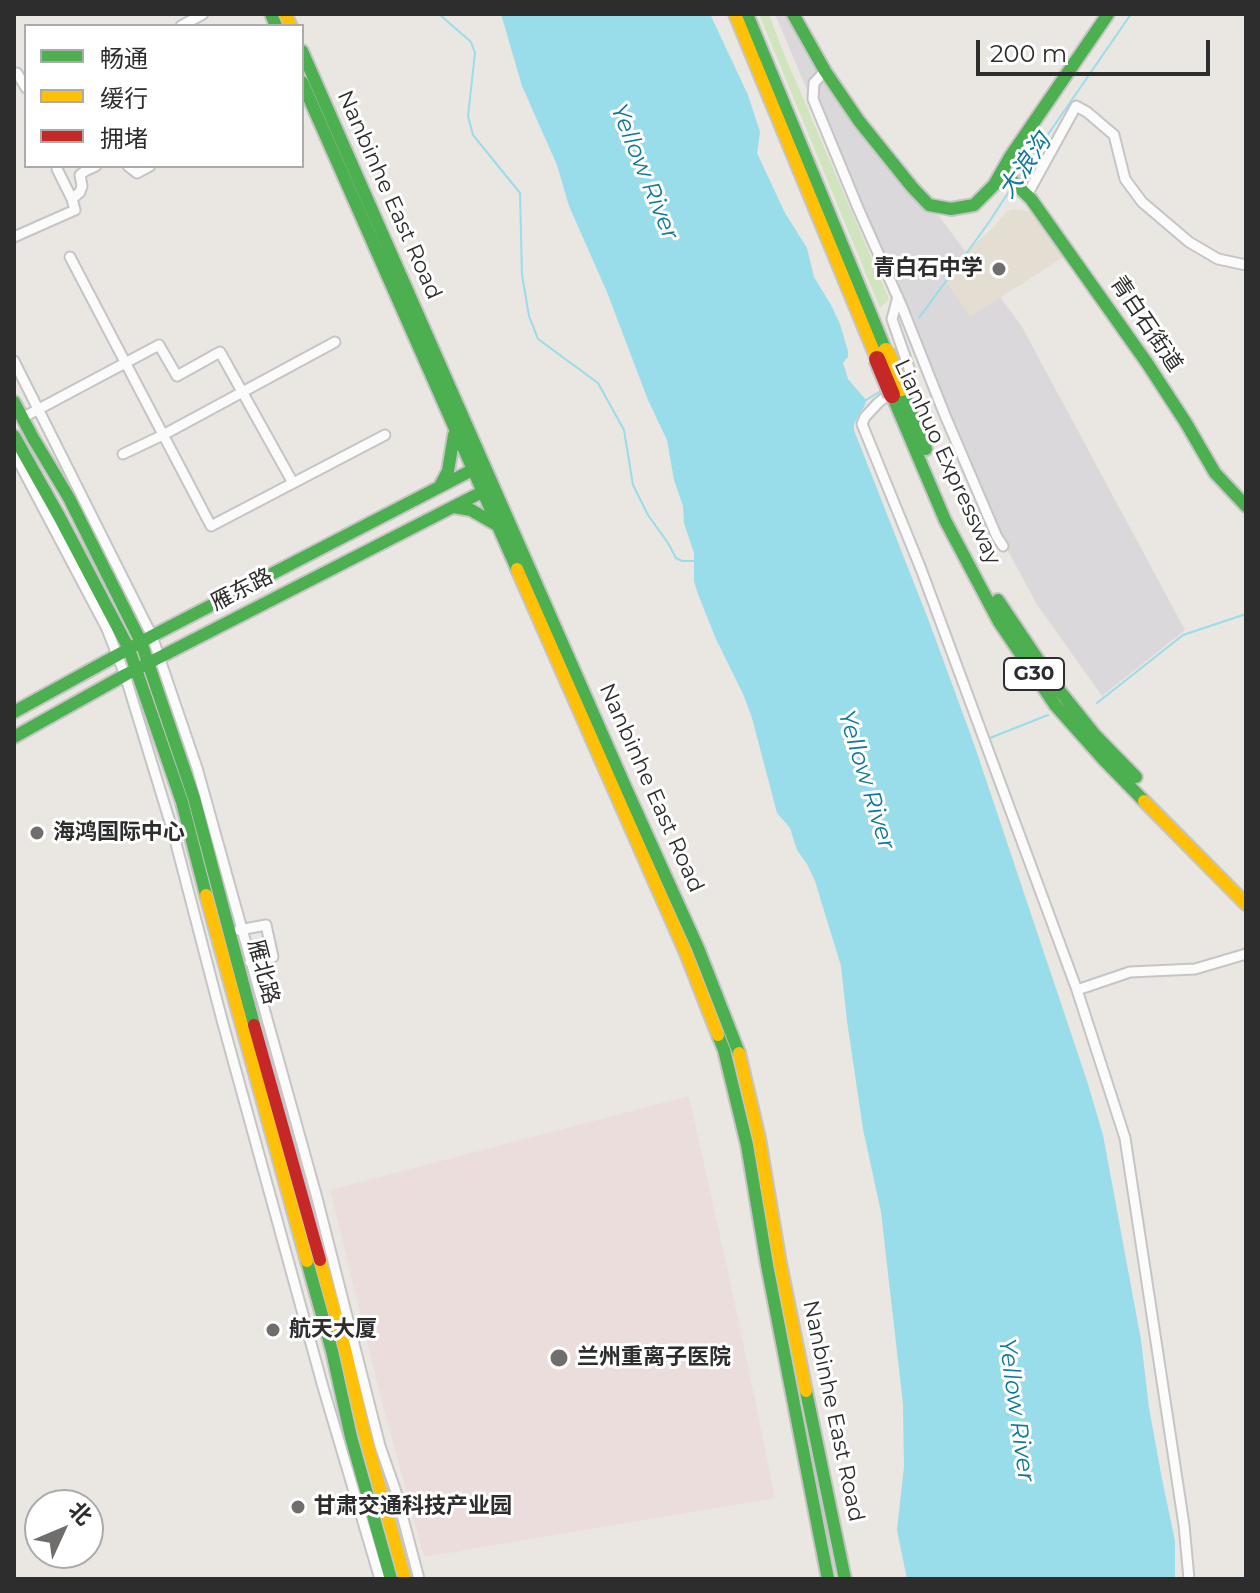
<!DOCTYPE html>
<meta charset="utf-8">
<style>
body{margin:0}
#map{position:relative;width:1260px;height:1593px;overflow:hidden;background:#eae6e2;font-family:Montserrat,"Noto Sans SC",sans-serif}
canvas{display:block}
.frame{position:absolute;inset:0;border:16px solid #2d2d2d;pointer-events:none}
.legend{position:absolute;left:24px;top:24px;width:280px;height:144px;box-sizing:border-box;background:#fff;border:2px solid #ababab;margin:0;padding:10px 14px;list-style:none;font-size:24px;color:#2d2d2d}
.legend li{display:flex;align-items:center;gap:16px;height:40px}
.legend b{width:40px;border:2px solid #ababab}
.north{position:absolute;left:24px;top:1489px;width:80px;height:80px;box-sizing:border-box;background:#fff;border:2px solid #ababab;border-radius:50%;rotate:46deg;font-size:22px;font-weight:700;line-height:32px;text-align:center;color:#2d2d2d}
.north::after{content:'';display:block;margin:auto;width:28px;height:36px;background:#6f6e6c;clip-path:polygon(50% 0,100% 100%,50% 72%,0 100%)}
.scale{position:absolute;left:976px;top:40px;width:234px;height:36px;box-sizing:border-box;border:4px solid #2d2d2d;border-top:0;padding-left:10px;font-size:24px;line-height:28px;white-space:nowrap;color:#2d2d2d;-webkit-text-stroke:6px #fff;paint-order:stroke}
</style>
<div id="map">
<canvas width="1260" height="1593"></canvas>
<div class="frame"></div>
<ul class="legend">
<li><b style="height:10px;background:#4caf50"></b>畅通</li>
<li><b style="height:10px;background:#ffc107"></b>缓行</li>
<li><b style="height:10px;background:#c62828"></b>拥堵</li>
</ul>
<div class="north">北</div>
<div class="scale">200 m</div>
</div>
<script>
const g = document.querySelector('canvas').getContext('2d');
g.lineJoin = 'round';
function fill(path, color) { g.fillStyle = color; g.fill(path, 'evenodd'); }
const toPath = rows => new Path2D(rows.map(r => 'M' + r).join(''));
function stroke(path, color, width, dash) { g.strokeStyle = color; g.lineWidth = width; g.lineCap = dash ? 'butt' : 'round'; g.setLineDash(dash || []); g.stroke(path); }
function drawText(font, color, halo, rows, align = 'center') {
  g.font = font + ' Montserrat,"Noto Sans SC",sans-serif'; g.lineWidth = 6; g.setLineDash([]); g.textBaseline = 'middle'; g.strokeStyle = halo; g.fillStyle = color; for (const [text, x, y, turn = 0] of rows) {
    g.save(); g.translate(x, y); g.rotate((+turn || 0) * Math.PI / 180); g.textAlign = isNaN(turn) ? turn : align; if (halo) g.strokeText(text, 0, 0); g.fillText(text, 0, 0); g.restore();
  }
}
fill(toPath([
 [775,14,797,14,835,88,897,172,938,215,1021,325,1185,630,1102,696,1036,603,976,491]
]), '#dad8da');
fill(toPath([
 [1012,209,1029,211,1036,214,1054,244,1065,256,970,317,947,283,967,251,995,226,1006,212]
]), '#e4ddd1');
fill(toPath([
 [689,1096,739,1323,775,1498,424,1557,380,1394,330,1190]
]), '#ecdddd');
fill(toPath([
 [759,14,769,14,782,49,889,299,880,308]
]), '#d0e4bd');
fill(toPath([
 [501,14,710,14,748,95,760,132,757,153,785,213,807,248,814,277,831,305,840,324,848,351,848,357,843,363,848,379,866,400,865,405,854,424,854,430,930,624,974,744,1087,1081,1103,1135,1141,1340,1149,1408,1162,1479,1175,1541,1175,1579,907,1579,897,1530,904,1467,903,1404,881,1212,863,1129,847,1021,841,966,815,881,807,864,797,850,790,828,777,813,752,718,744,696,716,639,698,594,694,581,694,553,684,523,683,506,674,480,667,440,648,400,607,292,569,206,557,165,522,86]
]), '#99dcea');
stroke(toPath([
 [439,14,471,42,475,53,468,116,473,135,520,193,522,275,529,316,538,339,598,383,624,430,633,485,648,515,668,543,676,558,682,561,694,561],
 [1018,178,1131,14],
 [919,318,987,225,1012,187],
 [866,400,881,391],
 [1097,703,1183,635,1246,614],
 [990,738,1048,715]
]), '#99dcea', 2);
const street = toPath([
 [181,26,203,14],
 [825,71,814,83,813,99,858,208,902,307,944,413,997,537,1003,546],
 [17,73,26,88],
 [58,166,57,169,72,199],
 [128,166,137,173,150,166],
 [1027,195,1076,106,1087,112,1114,135,1125,179,1142,202,1189,242,1218,259,1246,265],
 [14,237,75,210,72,199,80,192,82,186,80,175,85,171,96,166],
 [70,257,211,526,385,435],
 [898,297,892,319,909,368,908,375,905,381,878,403,865,417,862,424,921,569,1077,990,1125,1138,1184,1525,1189,1579],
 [14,361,152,636,197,768,317,1198,380,1446,396,1492,419,1579],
 [22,418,159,345,177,376,220,352,293,483],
 [14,453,107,629,125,675,173,832,222,1020,323,1387,380,1579],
 [123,454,163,435,335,342],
 [239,930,266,925,273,957,250,962],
 [1077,990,1130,972,1195,969,1246,954]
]);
const fast = toPath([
 [271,14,276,26],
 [747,14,886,351],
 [793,14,825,71,859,121,912,187,929,205,951,209,974,205,994,185,1010,157,1108,14],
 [302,51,628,793,698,948,739,1053],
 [302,82,517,569],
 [1003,172,1031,199,1147,363,1186,423,1215,473,1246,506],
 [901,388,926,449],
 [892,395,945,520,999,622,1055,705,1103,759,1144,801],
 [14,402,33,438,69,498,141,642,194,798,254,1025],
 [14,436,59,516,129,649,182,802,206,895],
 [440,486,448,471,454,435],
 [454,507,471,510,497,525],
 [998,600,1055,685,1095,735,1136,777],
 [14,712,152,636,478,467],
 [14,737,125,675,486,490],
 [718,1035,724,1050,747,1145,767,1265,828,1579],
 [307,1261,332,1351,351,1437,391,1579],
 [806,1391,845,1579]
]);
const slow = toPath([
 [285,14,291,26],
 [735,14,877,359],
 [517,569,686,953,718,1035],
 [1144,801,1246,904],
 [206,895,307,1261],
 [739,1053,759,1138,780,1263,806,1391],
 [320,1260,345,1349,363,1428,405,1579]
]);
const jam = toPath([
 [254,1025,320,1260]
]);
stroke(street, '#c6c5c5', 13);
stroke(fast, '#c6c5c5', 16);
stroke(slow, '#c6c5c5', 16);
stroke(jam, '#c6c5c5', 16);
stroke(street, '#fcfbfb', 9);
stroke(fast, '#4caf50', 12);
stroke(slow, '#ffc107', 12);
stroke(jam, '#c62828', 12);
const slowBridge = toPath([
 [886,351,901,388]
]);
const jamBridge = toPath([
 [877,359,892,395]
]);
stroke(slowBridge, '#c6c4c3', 20, []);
stroke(jamBridge, '#c6c4c3', 20, []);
stroke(slowBridge, '#ffc107', 16);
stroke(jamBridge, '#c62828', 16);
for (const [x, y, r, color] of [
 [999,269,8,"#6f6e6c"],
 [37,833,8,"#6f6e6c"],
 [273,1330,8,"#6f6e6c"],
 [559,1358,10,"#6f6e6c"],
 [298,1507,8,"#6f6e6c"]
]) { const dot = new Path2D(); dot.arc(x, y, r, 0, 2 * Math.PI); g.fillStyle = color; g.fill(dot); stroke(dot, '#fff', 3); }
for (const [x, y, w] of [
 [1034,674,60]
]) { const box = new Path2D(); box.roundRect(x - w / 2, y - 16, w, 32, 6); g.fillStyle = '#fff'; g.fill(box); stroke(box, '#2d2d2d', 2); }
drawText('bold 20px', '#2d2d2d', null, [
 ["G30",1034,674]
]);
drawText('22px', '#2d2d2d', '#fff', [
 ["Nanbinhe East Road",389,195,66],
 ["青白石街道",1146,324,56],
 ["Lianhuo Expressway",947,462,65],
 ["雁东路",242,590,-27],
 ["Nanbinhe East Road",651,788,66],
 ["雁北路",263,972,75],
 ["Nanbinhe East Road",833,1411,78]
]);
drawText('bold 22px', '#2d2d2d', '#fff', [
 ["青白石中学",983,269,"right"],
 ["海鸿国际中心",53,833],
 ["航天大厦",289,1330],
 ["兰州重离子医院",577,1358],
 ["甘肃交通科技产业园",314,1507]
], 'left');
drawText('italic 24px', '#11789d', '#fff', [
 ["大浪沟",1025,166,-55],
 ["Yellow River",644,172,68],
 ["Yellow River",866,780,73],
 ["Yellow River",1016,1410,82]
]);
</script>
